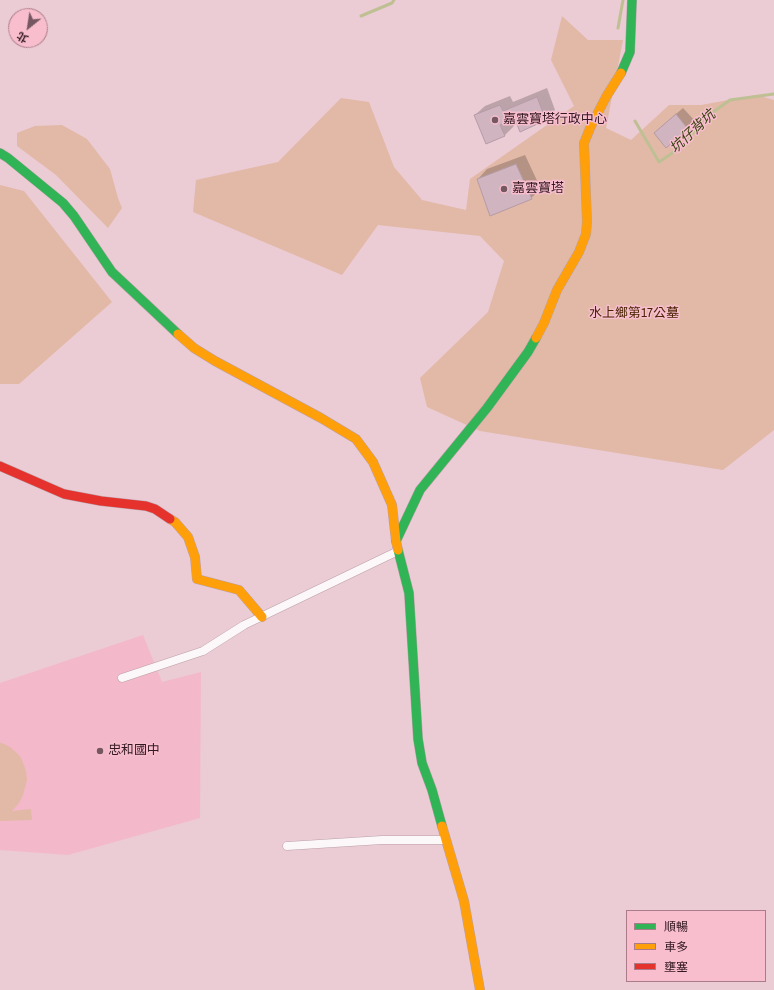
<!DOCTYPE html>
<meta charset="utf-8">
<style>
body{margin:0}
#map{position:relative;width:774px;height:990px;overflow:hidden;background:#ebcbd4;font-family:"Archivo Narrow","Noto Sans TC",sans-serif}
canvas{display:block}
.legend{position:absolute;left:626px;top:910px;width:140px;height:72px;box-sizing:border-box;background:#f8bece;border:1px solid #aa7c89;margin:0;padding:5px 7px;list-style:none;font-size:12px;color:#341922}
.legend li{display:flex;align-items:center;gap:8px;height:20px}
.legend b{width:20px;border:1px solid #aa7c89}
.north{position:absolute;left:8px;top:8px;width:40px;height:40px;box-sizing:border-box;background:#f8bece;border:1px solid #aa7c89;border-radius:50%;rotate:210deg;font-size:11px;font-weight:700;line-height:16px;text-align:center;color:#341922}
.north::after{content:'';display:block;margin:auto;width:14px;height:18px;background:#745760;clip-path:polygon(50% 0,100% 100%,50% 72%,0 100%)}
</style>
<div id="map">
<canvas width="774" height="990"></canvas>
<ul class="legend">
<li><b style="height:5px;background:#30b455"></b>順暢</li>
<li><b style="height:5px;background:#ff9f0a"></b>車多</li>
<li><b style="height:5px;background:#e5322d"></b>壅塞</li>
</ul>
<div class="north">北</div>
</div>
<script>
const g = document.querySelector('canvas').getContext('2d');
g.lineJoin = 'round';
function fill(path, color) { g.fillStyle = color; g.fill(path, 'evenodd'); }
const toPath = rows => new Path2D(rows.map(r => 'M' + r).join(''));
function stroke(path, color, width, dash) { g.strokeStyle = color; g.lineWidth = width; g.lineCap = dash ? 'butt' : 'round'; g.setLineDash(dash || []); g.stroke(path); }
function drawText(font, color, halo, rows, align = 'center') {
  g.font = font + ' "Archivo Narrow","Noto Sans TC",sans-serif'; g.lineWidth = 3; g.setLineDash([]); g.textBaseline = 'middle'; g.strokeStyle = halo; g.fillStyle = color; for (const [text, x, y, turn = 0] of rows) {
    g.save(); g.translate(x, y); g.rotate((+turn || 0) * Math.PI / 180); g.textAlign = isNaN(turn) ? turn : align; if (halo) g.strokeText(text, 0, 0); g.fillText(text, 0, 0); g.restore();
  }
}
fill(toPath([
 [143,635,162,682,201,672,200,818,68,855,0,850,0,683]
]), '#f3b9ca');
fill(toPath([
 [562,16,588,40,623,40,606,128,631,140,669,105,701,105,756,95,774,100,774,430,723,470,480,431,427,407,420,378,488,312,504,261,480,236,378,225,342,275,193,212,196,180,278,162,341,98,369,102,394,167,422,200,466,210,470,179,574,106,551,60],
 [62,125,87,139,110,169,118,198,122,208,108,228,56,175,17,146,17,133,35,126],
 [0,185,24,191,112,302,19,384,0,384],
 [0,743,2,743,10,747,19,755,22,760,26,771,27,780,23,795,19,803,12,811,31,809,32,820,0,821]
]), '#e2b8a6');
fill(toPath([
 [547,88,555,110,545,120,515,118,511,119,514,126,505,135,486,143,475,115,485,106,510,96,513,102],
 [683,108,695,121,667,146,662,126],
 [525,155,541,189,531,198,478,179,487,169]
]), '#0003');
stroke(toPath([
 [361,16,392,3,394,0],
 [618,28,623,0],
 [635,121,659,162,681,147,709,115,730,100,774,94]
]), '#bec094', 3);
const building = toPath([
 [537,97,546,120,520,132,515,119,500,125,505,136,486,144,474,115,500,105,503,111,537,97],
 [676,114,688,129,666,148,654,133,676,114],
 [516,164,532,199,490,216,477,179,516,164]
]);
fill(building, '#d0b5c1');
stroke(building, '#b59ba7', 1);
const street = toPath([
 [122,678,203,651,244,625,398,551],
 [287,846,382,840,446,840]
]);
const fast = toPath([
 [621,73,630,52,632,0],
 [0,153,8,158,63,203,74,216,112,272,178,334],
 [396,541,420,490,487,408,528,352,536,338],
 [398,550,409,593,418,739,422,763,432,790,442,826]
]);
const slow = toPath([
 [178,334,194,348,215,361,321,418,356,439,373,462,392,505,396,541,398,550],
 [536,338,544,323,557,290,579,252,586,234,587,222,584,143,591,126,606,97,621,73],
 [170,519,175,522,188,537,195,557,197,579,239,590,262,617],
 [442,826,464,901,480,990]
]);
const jam = toPath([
 [0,466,64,494,101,501,146,506,155,509,170,519]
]);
stroke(street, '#bba0a8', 9);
stroke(fast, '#bba0a8', 10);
stroke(slow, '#bba0a8', 10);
stroke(jam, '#bba0a8', 10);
stroke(street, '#fcf7f9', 8);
stroke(fast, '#30b455', 9);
stroke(slow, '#ff9f0a', 9);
stroke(jam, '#e5322d', 9);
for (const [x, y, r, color] of [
 [495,120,4,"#745760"],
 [504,189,4,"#745760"],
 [100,751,4,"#745760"]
]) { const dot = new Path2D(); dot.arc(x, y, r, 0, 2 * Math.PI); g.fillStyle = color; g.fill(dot); stroke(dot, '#f8bece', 1.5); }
drawText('13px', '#341922', '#f8bece', [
 ["嘉雲寶塔行政中心",503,120],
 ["嘉雲寶塔",512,189],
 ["忠和國中",108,751]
], 'left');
drawText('13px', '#472300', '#f8bece', [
 ["水上鄉第17公墓",634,314]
]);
drawText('italic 14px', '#333d0a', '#f8bece', [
 ["坑仔背坑",693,132,-43]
]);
</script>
